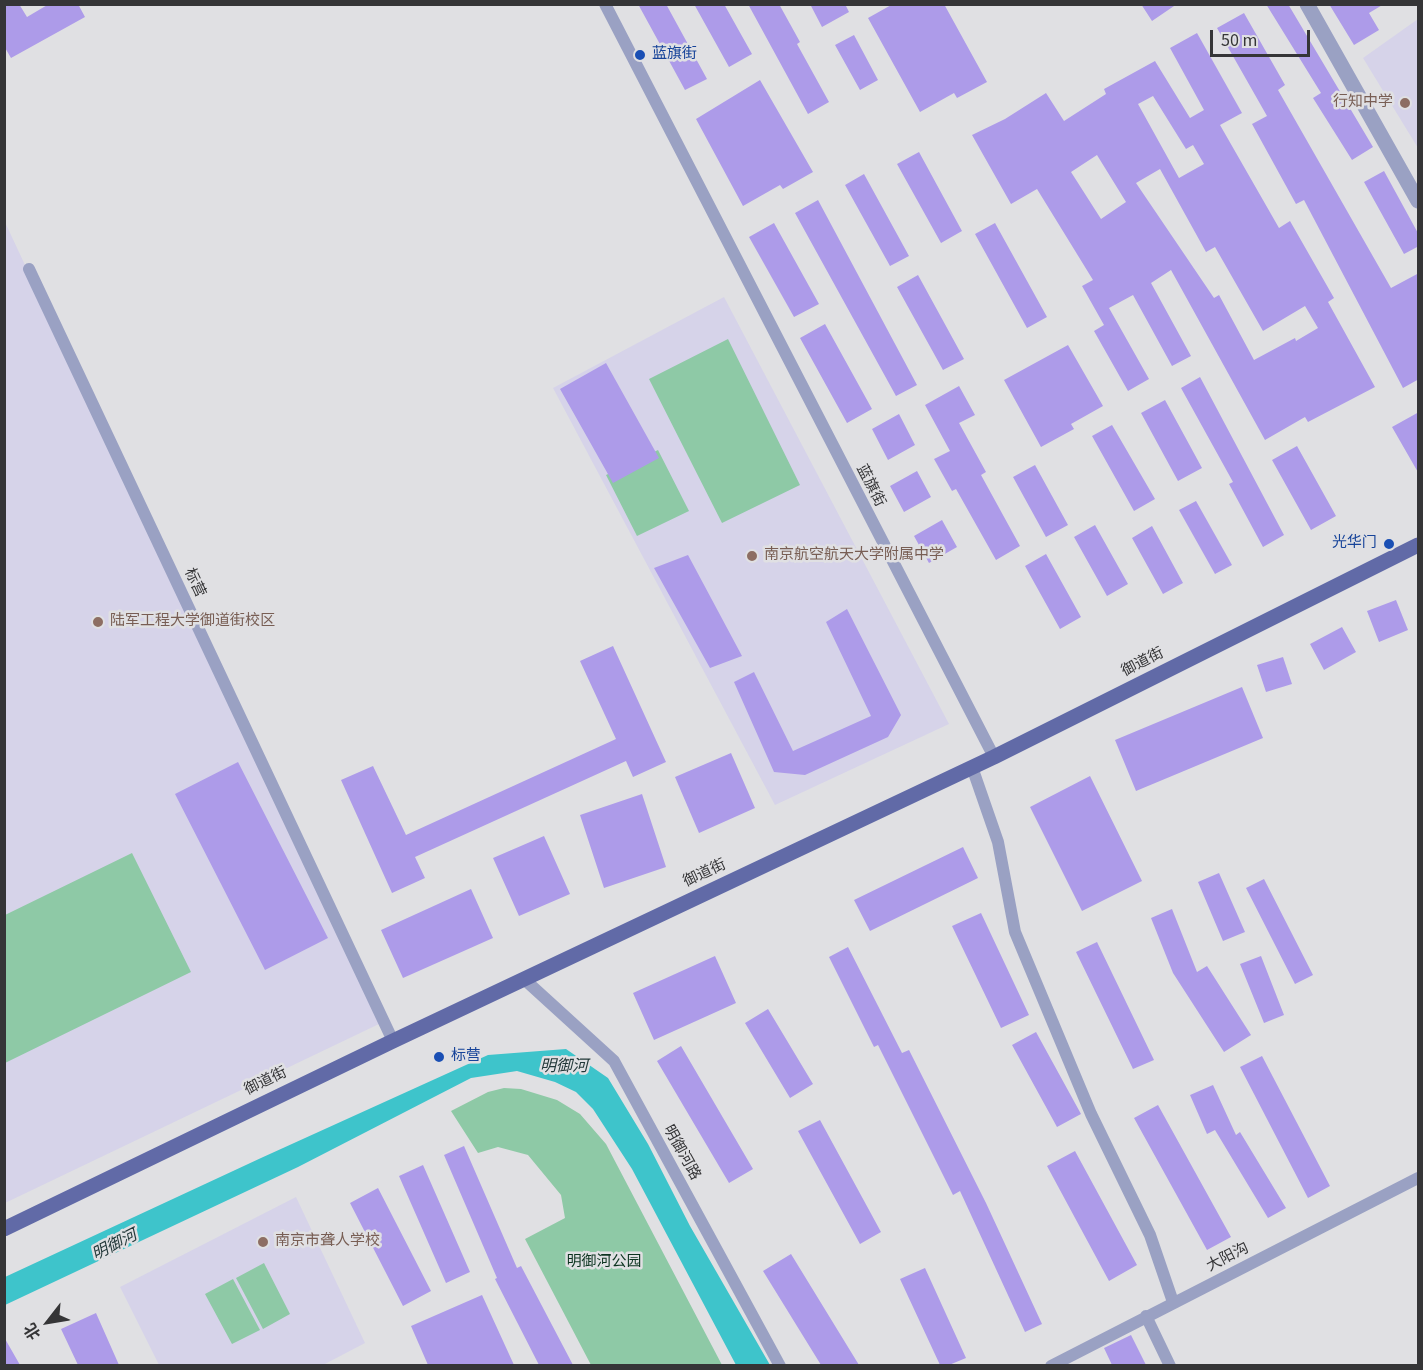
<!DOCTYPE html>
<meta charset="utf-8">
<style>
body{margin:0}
#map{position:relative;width:1423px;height:1370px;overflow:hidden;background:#e0e0e3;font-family:"Source Sans 3","Noto Sans SC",sans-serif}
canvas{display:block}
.frame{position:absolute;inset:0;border:6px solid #353537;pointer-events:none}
.north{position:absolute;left:18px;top:1292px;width:60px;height:60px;-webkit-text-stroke:4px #e0e0e3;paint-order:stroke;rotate:239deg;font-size:16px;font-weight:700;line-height:24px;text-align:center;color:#353537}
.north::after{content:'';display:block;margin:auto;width:21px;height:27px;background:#353537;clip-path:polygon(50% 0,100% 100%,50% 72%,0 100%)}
.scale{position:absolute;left:1210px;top:30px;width:100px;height:27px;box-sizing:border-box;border:3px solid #353537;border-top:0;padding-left:8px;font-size:18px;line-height:21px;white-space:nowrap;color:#353537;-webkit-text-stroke:4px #e0e0e3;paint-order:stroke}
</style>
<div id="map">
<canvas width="1423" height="1370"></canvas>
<div class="frame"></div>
<div class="north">北</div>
<div class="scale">50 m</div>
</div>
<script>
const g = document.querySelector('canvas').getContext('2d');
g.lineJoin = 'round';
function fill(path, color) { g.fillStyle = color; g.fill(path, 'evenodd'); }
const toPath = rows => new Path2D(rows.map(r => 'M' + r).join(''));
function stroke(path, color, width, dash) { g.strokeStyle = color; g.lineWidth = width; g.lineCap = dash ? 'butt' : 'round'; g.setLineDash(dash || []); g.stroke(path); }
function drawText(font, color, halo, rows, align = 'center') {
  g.font = font + ' "Source Sans 3","Noto Sans SC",sans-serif'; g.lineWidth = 5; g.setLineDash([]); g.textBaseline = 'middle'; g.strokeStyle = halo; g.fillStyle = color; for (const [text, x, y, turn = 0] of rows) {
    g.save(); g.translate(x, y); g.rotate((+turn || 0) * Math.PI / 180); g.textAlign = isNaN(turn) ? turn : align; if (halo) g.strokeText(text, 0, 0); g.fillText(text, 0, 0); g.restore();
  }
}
fill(toPath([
 [1418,19,1418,148,1363,58],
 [4,220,379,1024,5,1203,4,1203],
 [724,297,949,724,775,805,553,388],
 [296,1197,365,1343,323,1365,159,1365,120,1287]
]), '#d6d3e9');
fill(toPath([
 [728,339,800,485,722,523,649,379],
 [658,450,689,511,637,536,606,475],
 [132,853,191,972,5,1063,5,915],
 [504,1088,521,1089,557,1100,580,1114,606,1144,722,1365,591,1365,525,1239,565,1218,561,1195,528,1155,498,1147,478,1153,451,1111,488,1092],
 [264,1263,290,1314,263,1329,236,1278],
 [233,1279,260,1330,232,1344,205,1294]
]), '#8ec9a6');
fill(toPath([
 [566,1049,608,1078,648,1144,690,1226,770,1365,736,1365,632,1169,593,1109,576,1092,555,1082,517,1071,471,1078,298,1167,5,1305,5,1277,261,1158,488,1055]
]), '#3ec4cb');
fill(toPath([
 [4,4,19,4,27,17,49,4,78,4,85,17,11,58,4,46],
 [638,4,666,4,707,79,685,90],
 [694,4,724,4,752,54,729,67],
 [748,4,779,4,800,42,797,44,829,102,808,114],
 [810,4,845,4,849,12,822,27],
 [893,4,944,4,987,82,957,98,954,93,920,112,868,18],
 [1141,4,1177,4,1152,21],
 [1266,4,1288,4,1373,147,1352,160,1313,98,1321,93],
 [1329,4,1384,4,1369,13,1379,30,1354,45],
 [1244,13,1285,85,1278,90,1391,288,1419,273,1419,379,1403,388,1304,200,1296,204,1252,124,1267,116,1217,28],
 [1197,33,1242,113,1220,125,1279,228,1290,221,1334,298,1328,302,1375,387,1308,422,1305,417,1265,440,1171,270,1151,283,1191,356,1172,366,1133,295,1109,308,1149,379,1128,391,1094,331,1104,325,1082,286,1093,280,1037,189,1011,204,972,135,1005,119,1046,93,1064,121,1106,94,1104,89,1155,61,1190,118,1204,110,1170,48],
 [1153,96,1186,149,1193,145,1204,164,1179,178,1138,104],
 [1097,155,1126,202,1101,219,1071,172],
 [1160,169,1206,252,1215,247,1263,331,1305,306,1318,328,1296,341,1295,338,1254,360,1219,295,1214,298,1136,183],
 [854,35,878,80,860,90,835,45],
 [760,80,813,172,783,189,780,185,743,206,696,119],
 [919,152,962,231,941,243,897,164],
 [1384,171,1419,235,1419,246,1404,254,1364,182],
 [864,174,909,256,890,266,845,185],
 [818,200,917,385,896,396,795,213],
 [774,223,819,304,794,317,749,237],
 [995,223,1047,317,1027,328,975,234],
 [918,275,964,359,943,370,897,287],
 [825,324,872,409,847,423,800,338],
 [1068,345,1103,406,1071,424,1074,429,1041,447,1004,380],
 [606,363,659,458,613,483,560,389],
 [1200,377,1284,535,1263,547,1229,484,1233,482,1181,388],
 [959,386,975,415,959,423,986,472,981,475,1020,546,996,560,956,489,952,491,934,459,950,451,925,405],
 [1165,400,1202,468,1178,481,1141,413],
 [1419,412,1419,474,1392,427],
 [899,414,915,445,888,460,872,429],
 [1112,425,1155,499,1134,511,1092,436],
 [1297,446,1336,516,1311,530,1272,460],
 [1035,465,1068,525,1046,537,1013,477],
 [917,471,931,497,904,512,890,486],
 [1196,501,1232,565,1215,574,1179,510],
 [942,520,957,547,929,563,914,536],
 [1095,525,1128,584,1107,596,1074,537],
 [1152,526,1183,583,1163,594,1132,538],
 [1046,554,1081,617,1060,629,1025,566],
 [688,555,742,656,710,668,654,568],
 [1396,600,1408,630,1379,642,1367,611],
 [847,609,901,715,888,737,805,775,774,772,734,682,754,672,793,751,871,716,826,622],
 [1342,627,1356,652,1324,670,1310,644],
 [613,646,666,762,633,777,626,761,415,857,425,878,392,893,341,780,373,766,406,835,616,739,580,661],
 [1283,657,1292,684,1266,692,1257,665],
 [1242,687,1263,738,1136,791,1115,740],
 [731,753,755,808,699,833,675,777],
 [238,762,328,938,265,970,175,794],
 [1090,776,1142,881,1082,911,1030,807],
 [642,794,666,867,604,888,580,815],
 [544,836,570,894,519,916,493,858],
 [963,847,978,878,870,931,854,900],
 [1219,873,1245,932,1223,941,1198,882],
 [1264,879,1313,975,1295,984,1246,888],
 [471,889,493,938,403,978,381,930],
 [1172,909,1197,972,1207,966,1251,1035,1224,1052,1173,973,1151,918],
 [981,913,1029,1015,1001,1028,952,926],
 [1097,942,1154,1060,1133,1069,1076,952],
 [848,947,902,1053,909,1050,986,1203,1042,1324,1025,1332,960,1191,953,1195,878,1045,874,1047,829,957],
 [715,956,736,1003,654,1040,633,993],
 [1261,956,1284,1015,1264,1023,1240,964],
 [768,1009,813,1084,790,1098,745,1023],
 [1036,1032,1081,1114,1057,1127,1012,1045],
 [681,1046,753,1169,729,1183,657,1061],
 [1262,1056,1330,1186,1308,1198,1240,1067],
 [1213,1085,1236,1135,1240,1132,1286,1208,1268,1218,1215,1130,1207,1134,1190,1095],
 [1158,1105,1231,1237,1207,1250,1134,1118],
 [820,1120,881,1232,860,1244,798,1131],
 [464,1146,517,1268,521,1266,573,1365,539,1365,495,1279,497,1278,444,1155],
 [1075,1151,1137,1265,1109,1281,1047,1166],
 [423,1165,470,1272,446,1283,399,1176],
 [378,1188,431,1291,403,1306,350,1203],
 [791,1254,859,1365,821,1365,763,1271],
 [925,1268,966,1358,949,1365,940,1365,900,1279],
 [482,1295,514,1365,428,1365,411,1326],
 [96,1313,119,1365,78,1365,61,1329],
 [1131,1335,1146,1365,1112,1365,1104,1348],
 [4,1337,20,1365,4,1365]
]), '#ad9be9');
stroke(toPath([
 [605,4,994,757],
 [29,269,393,1041],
 [972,767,998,842,1015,932,1091,1114,1150,1235,1173,1302],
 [524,979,614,1061,780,1366],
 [1146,1316,1170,1366],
 [1051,1366,1418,1178]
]), '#9aa1c3', 12);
stroke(toPath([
 [1307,4,1418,201]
]), '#9aa1c3', 15);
stroke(toPath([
 [4,1229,393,1041,994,757,1418,545]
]), '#616aa7', 15);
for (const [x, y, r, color] of [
 [640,55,6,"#1a4fb4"],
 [1405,103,6,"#8d6e63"],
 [1389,544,6,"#1a4fb4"],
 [752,556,6,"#8d6e63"],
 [98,622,6,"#8d6e63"],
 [439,1057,6,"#1a4fb4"],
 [263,1242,6,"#8d6e63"]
]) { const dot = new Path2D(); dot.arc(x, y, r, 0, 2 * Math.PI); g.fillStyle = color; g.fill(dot); stroke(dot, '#e0e0e3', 2); }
drawText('15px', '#164399', '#e0e0e3', [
 ["蓝旗街",652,55],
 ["光华门",1377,544,"right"],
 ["标营",451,1057]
], 'left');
drawText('15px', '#785e54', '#e0e0e3', [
 ["行知中学",1393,103,"right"],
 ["南京航空航天大学附属中学",764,556],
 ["陆军工程大学御道街校区",110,622],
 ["南京市聋人学校",275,1242]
], 'left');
drawText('15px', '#353537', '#e0e0e3', [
 ["蓝旗街",870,486,63],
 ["标营",194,583,65],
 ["御道街",1143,663,-27],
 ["御道街",705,874,-25],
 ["御道街",266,1082,-26],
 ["明御河路",681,1153,61],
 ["大阳沟",1228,1258,-27]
]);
drawText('15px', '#0b331f', '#e0e0e3', [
 ["明御河公园",604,1263]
]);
drawText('italic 16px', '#223839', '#e0e0e3', [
 ["明御河",564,1067],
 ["明御河",115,1246,-27]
]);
</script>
